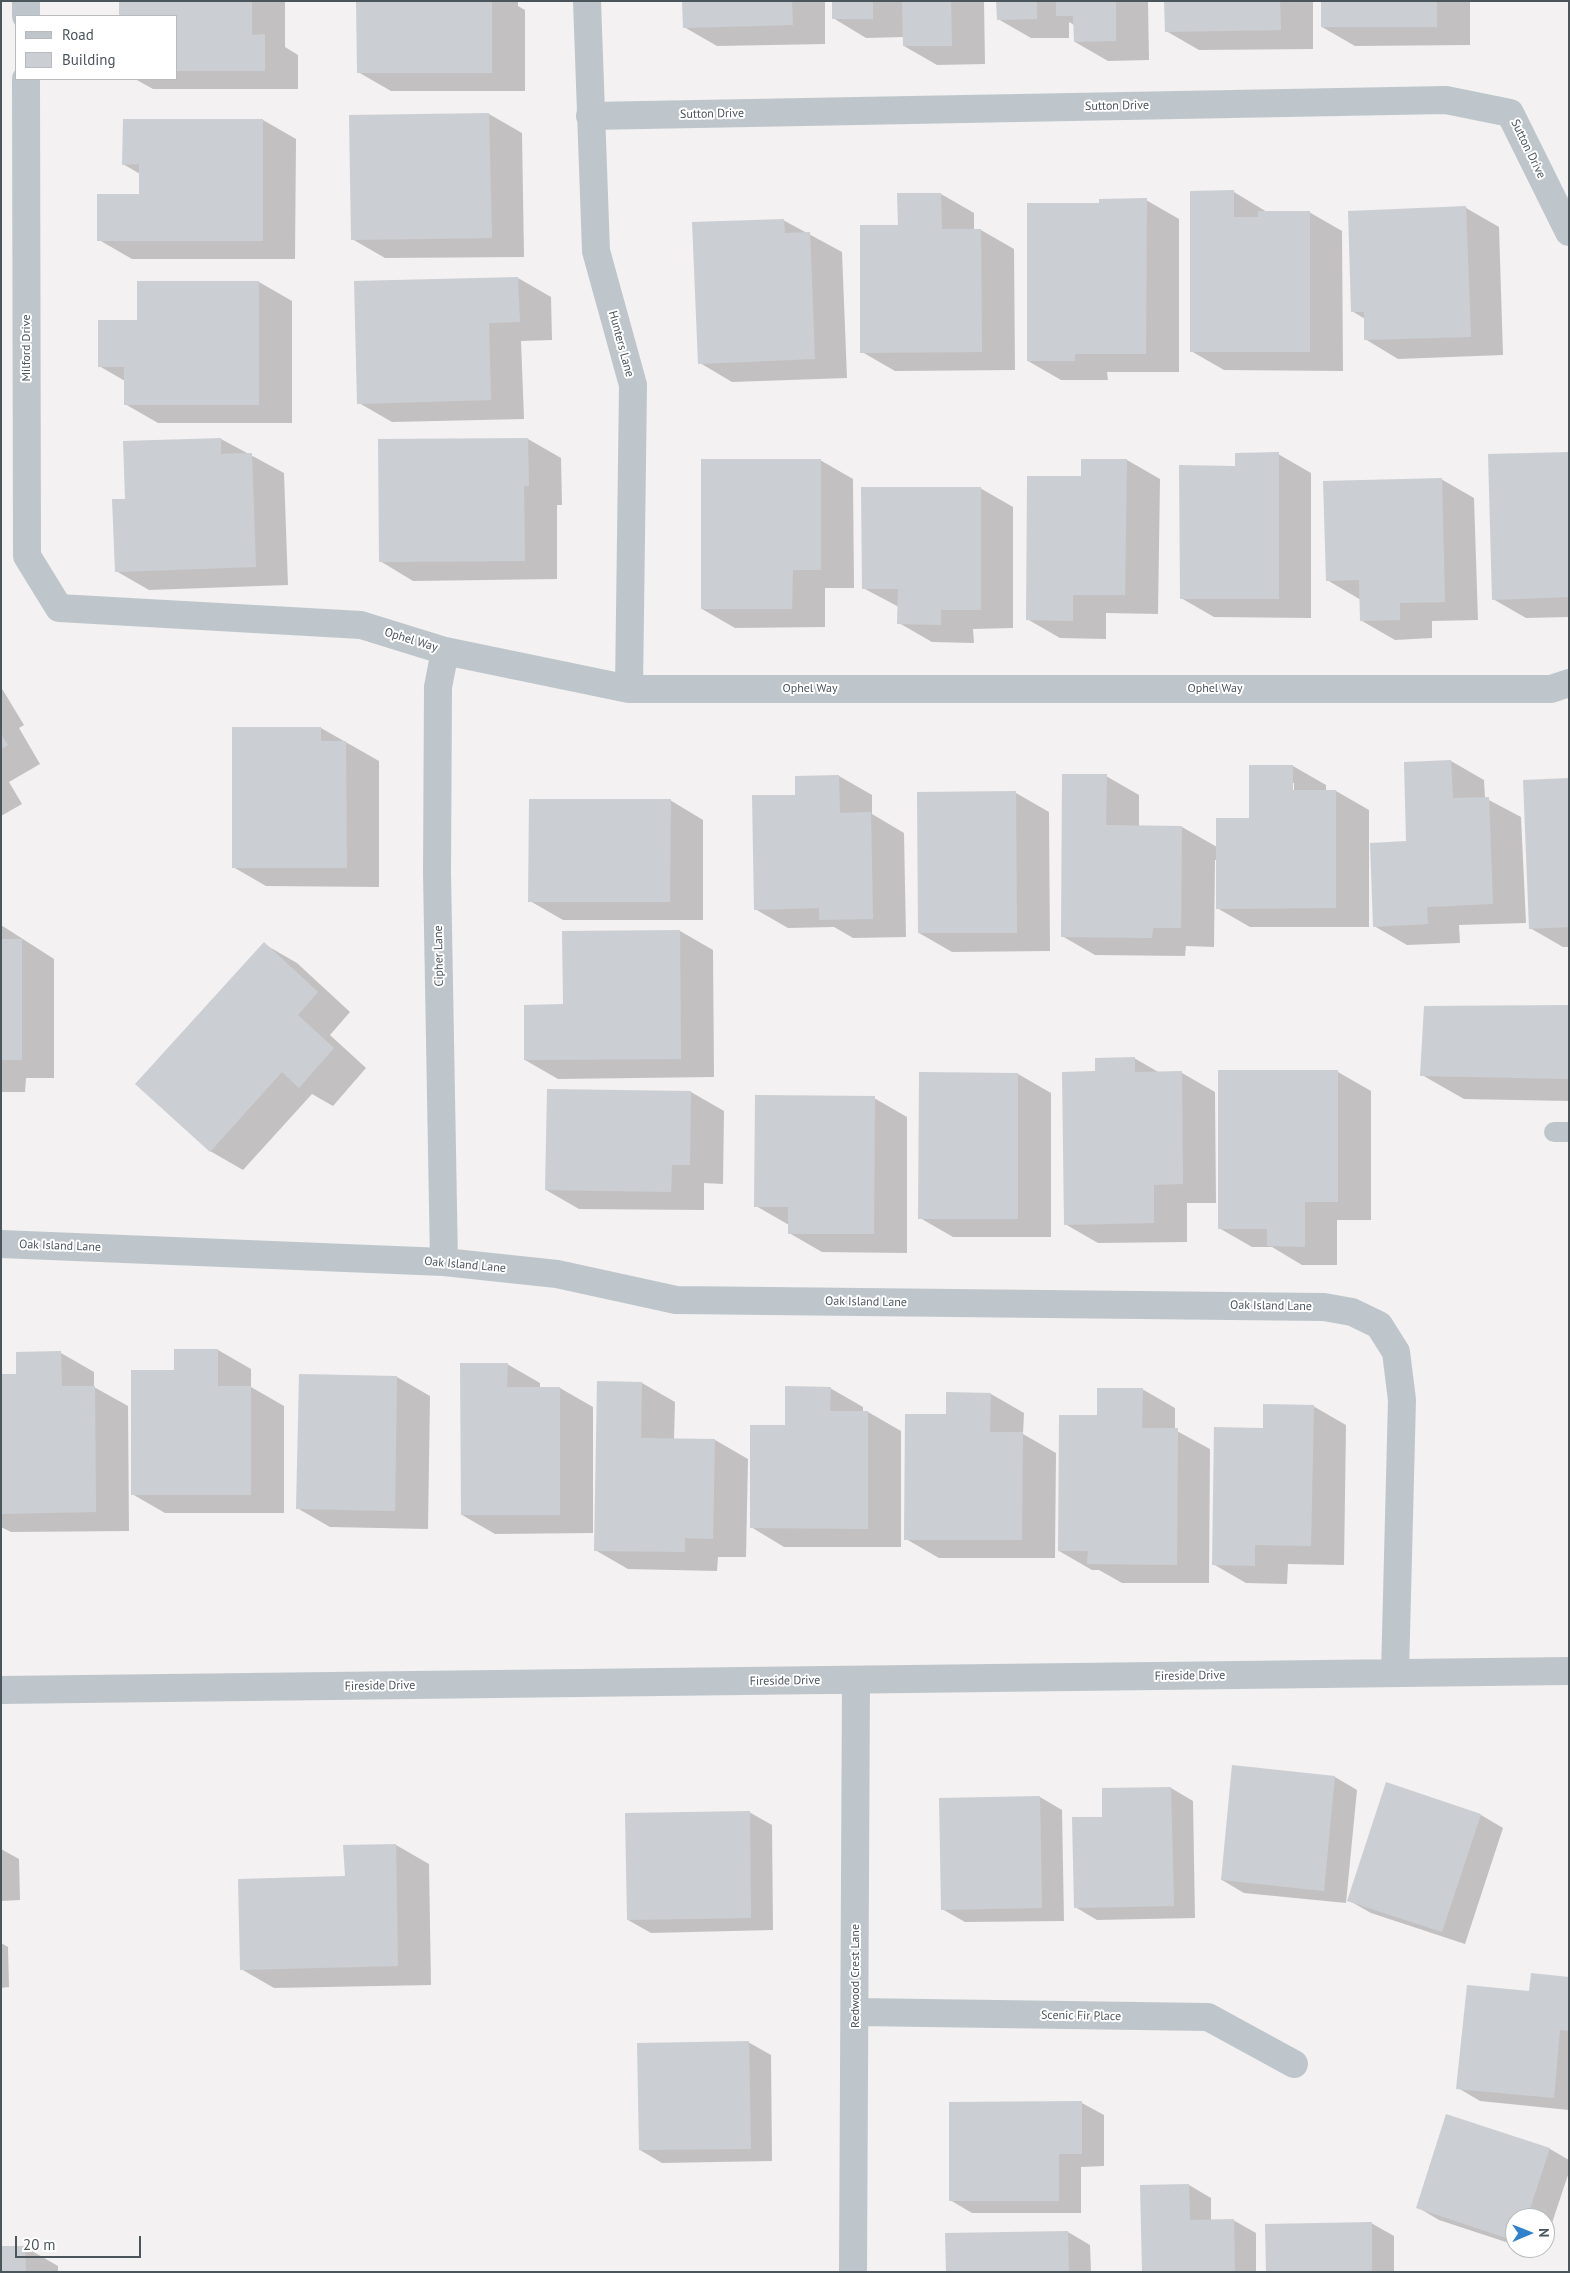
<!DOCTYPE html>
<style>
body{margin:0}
#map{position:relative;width:1570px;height:2273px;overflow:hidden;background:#f3f1f1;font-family:"PT Sans",sans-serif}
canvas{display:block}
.frame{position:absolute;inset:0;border:2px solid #4b555c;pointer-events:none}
.legend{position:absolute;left:15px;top:15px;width:162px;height:65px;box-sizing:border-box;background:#fff;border:1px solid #b7bbbe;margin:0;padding:6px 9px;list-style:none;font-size:15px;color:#4b555c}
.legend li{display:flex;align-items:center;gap:10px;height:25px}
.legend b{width:25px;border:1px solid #b7bbbe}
.north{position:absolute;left:1505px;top:2208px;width:50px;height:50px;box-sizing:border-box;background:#fff;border:1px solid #b7bbbe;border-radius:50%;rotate:89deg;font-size:14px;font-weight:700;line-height:20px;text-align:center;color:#4b555c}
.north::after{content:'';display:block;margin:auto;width:18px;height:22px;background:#3082ce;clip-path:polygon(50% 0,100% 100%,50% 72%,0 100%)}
.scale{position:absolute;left:15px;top:2236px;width:126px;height:22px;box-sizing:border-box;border:2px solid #4b555c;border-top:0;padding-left:6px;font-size:15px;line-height:18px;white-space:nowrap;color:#4b555c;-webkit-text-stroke:4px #fff;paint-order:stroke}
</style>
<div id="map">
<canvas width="1570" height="2273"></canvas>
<div class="frame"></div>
<ul class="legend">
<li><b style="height:6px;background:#bec6cb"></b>Road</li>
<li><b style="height:14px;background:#cbced2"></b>Building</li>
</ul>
<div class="north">N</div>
<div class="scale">20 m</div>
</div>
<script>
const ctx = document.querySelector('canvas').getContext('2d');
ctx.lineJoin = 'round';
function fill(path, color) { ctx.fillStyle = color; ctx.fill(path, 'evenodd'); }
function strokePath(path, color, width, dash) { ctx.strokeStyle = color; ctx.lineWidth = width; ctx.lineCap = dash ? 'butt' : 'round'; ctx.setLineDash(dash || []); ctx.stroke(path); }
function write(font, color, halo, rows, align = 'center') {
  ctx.font = font + ' "PT Sans",sans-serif'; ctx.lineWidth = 4; ctx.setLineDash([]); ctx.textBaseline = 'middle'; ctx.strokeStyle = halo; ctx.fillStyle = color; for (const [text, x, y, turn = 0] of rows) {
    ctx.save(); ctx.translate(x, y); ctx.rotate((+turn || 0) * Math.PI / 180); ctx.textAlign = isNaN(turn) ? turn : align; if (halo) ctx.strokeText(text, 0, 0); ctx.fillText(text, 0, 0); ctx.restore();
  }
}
fill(new Path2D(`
 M120 1H285V47L298 55V89H153L135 79H176V16H120Z
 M358 1H518V6L525 10V91H391L358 72Z
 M683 1H825V44L717 46 684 27Z
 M833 1H984L985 64 937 65 904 46V37L866 38 833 18Z
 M998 1H1148L1149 60 1108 61 1075 42 1074 25 1069 22V38H1031L998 19Z
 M1165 1H1313V49L1199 50 1166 31Z
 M1322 1H1470V45L1355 46 1322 27Z
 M489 114 522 133 524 257 385 258 352 239 350 116Z
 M263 120 296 139 295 259H132L99 240 140 195V174L123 164Z
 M1234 192 1267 212H1309L1342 231 1343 371 1224 370 1191 351Z
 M941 194 974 213V230H981L1014 249 1015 370 895 371 862 352 899 226Z
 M1146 200 1179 219V372H1107L1108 380H1061L1028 361 1100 205Z
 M1466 208 1499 227 1503 355 1398 359 1365 339V319L1352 311Z
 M783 220 842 252 847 378 732 382 700 363Z
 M518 278 551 297 552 340 521 341 524 419 392 422 359 403Z
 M259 282 292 301V423H158L125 404V381L99 366 139 321Z
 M221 439 284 473 288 585 149 590 116 571 126 500Z
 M528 439 561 458 562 505H557V579L413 581 380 561Z
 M1569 453V617L1526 618 1493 599Z
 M1278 454 1311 473V618L1214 617 1181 598 1236 467Z
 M820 460 853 479 854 588H825V627L735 628 702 609Z
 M1127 460 1160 479 1158 614 1106 613V639L1060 638 1027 619 1082 477Z
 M1441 479 1474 498 1478 620 1432 621V638L1395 640 1362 621 1361 600 1327 580Z
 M980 488 1013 507V628L973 629 974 643 932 642 899 623V607L863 588Z
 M1 687 24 725 19 728 40 764 9 782 22 804 1 816Z
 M321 728 379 761V887L266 886 233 867Z
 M1451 761 1484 780 1485 798 1521 817 1526 923 1459 925 1460 943 1407 945 1374 926 1408 843 1405 763Z
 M1250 766H1293L1326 785V791H1336L1369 810V927H1250L1217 908V860H1215L1214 947 1186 946 1185 956 1095 955 1062 936 1106 776 1139 795V827H1182L1217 847 1250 819ZM1292 783H1294V796H1292Z
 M839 776 872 795V814L904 833 906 937 853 938 834 927 788 928 755 909 796 796Z
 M1569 779V947H1563L1530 928Z
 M1016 793 1049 812 1050 951 952 952 919 933Z
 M670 800 703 820V920H563L530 901Z
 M1 925 54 959V1078H26L25 1092H1Z
 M680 931 713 950 714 1077 558 1079 525 1060 564 1005Z
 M264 944 297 963 350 1012 330 1035 366 1068 333 1106 312 1094 243 1170 210 1151Z
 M1569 1006V1101L1464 1099 1422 1075Z
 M1134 1058 1160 1073H1182L1215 1092 1216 1203H1187V1242L1098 1243 1065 1224 1096 1072Z
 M1338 1072 1371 1091V1220H1337V1265H1302L1272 1247H1252L1219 1228Z
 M921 1074H1018L1051 1093V1237H953L920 1218Z
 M691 1092 724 1111 723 1184 704 1183V1210L579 1209 546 1190Z
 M874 1098 907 1117V1253L822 1252 789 1233V1225L756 1206Z
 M218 1350 251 1369V1387L284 1406V1513H165L132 1494 175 1371Z
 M61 1353 94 1372V1387L128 1406 129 1531 11 1532 1 1527V1375H17Z
 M507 1364 540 1383V1388H560L593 1407V1533L495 1534 462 1515Z
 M397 1377 430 1396 428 1529 330 1527 297 1508Z
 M642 1383 675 1402 674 1440H715L748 1459 746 1557H718L717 1571 628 1569 595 1550Z
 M830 1388 863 1407V1412H868L901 1431V1547H784L751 1527 786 1426Z
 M1142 1389 1175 1408V1430L1210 1449 1209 1583H1122L1099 1570H1092L1059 1551 1098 1416Z
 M991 1394 1024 1413 1023 1434 1056 1453 1055 1558H939L906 1539 947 1415Z
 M1313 1406 1346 1425 1344 1565 1288 1564 1287 1584 1246 1583 1213 1564 1264 1429Z
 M1335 1777 1357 1790 1346 1903 1244 1893 1222 1880Z
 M1171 1788 1193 1801 1195 1918 1097 1920 1075 1907 1104 1818 1103 1790Z
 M1040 1797 1062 1810 1064 1921 965 1922 942 1909Z
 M749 1812 772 1825 773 1930 651 1933 628 1920Z
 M1481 1815 1503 1828 1465 1944 1371 1913 1348 1900Z
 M396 1845 429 1864 431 1985 274 1988 241 1969 346 1877Z
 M1 1849 19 1859 20 1900 1 1901Z
 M1 1943 8 1947 9 1987 1 1988Z
 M1569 1978V2110L1480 2101 1458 2088 1530 1992Z
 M748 2042 771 2055 772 2161 662 2163 640 2150Z
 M1082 2103 1104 2115V2166L1081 2167V2213H972L950 2200Z
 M1447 2115 1550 2149 1569 2160V2172L1545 2244V2218H1515V2245L1439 2220 1417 2207Z
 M1189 2185 1211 2198V2220H1233L1256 2233V2272H1143Z
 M1371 2223 1394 2236V2272H1268Z
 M1068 2232 1090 2245 1091 2272H947Z
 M25 2247 58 2266V2272H1Z
 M1524 2248H1544L1542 2254Z`), '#0003');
fill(new Path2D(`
 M119 1H252V35L265 34V71H176V16H119Z
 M356 1H492V73H357Z
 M682 1H792L793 25 683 28Z
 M832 1H873V19H832Z
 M902 1H951L952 46H903Z
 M996 1H1037V19L997 20Z
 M1056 1H1116V41L1074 42 1073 16H1056Z
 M1164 1H1280L1281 30 1165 32Z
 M1321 1H1437V27H1321Z
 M489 113 492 238 351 240 349 115Z
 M123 119H263V241H97V194H139V164L122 165Z
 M1234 190V217H1258V211H1310V352H1190V191Z
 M897 193H941L942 229H981L982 352 860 353V225H898Z
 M1147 198 1146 354H1075V361H1027V203H1099V199Z
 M1466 206 1471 337 1364 340V312H1351L1348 211Z
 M784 219 785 233 810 232 815 359 698 364 692 222Z
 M518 277 520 322 489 323 491 400 357 404 354 281Z
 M137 281H259V405H124V367H98V320H137Z
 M221 438V454L252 453 256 567 115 572 112 499H125L123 441Z
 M528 438 529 486H524L525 561 379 562 378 439Z
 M1279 452V599H1180L1179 465 1235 466V453Z
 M1569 452V597L1492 600 1488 454Z
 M701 459H821V570H793L792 609H701Z
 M1081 459H1127L1125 595H1073V621L1026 620 1027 476H1081Z
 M1442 478 1445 602 1400 603V620L1360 621 1359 580 1326 581 1323 481Z
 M861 487H981V610H941V625L897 624 898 589H862Z
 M232 727H321V741H346L347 868H232Z
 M1 734 8 745 1 749Z
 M1451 760 1453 798 1489 797 1493 904 1427 907 1428 924 1373 927 1370 843 1406 841 1404 762Z
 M1249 765H1293V790H1336V908L1216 909V818H1249Z
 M1062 774H1107L1106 825 1182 826 1181 928H1153L1152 938 1061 937Z
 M839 775 840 813 871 812 873 919 819 920V908L754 910 752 795H795V776Z
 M1569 778V927L1529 929 1523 780Z
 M1016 791 1017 933H918L917 792Z
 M529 799H671L670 902H528Z
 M680 930 681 1059 524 1060V1005L563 1004 562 931Z
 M1 939H22V1060H1Z
 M264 942 318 992 298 1015 334 1048 299 1088 282 1072 210 1152 135 1084Z
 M1569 1005V1079L1420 1076 1424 1006Z
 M1135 1057V1072L1182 1071 1183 1184 1154 1185V1223L1064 1225 1062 1072 1095 1071V1058Z
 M1218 1070H1338V1202H1305V1247L1267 1246V1229H1218Z
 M919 1072 1018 1073V1219H918Z
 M547 1089 691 1091 690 1165H672L671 1192 545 1190Z
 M755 1095 875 1096 874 1234H788V1207H754Z
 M174 1349H218V1386H251V1495H131V1370H174Z
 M61 1351 62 1386H95L96 1512 1 1514V1374H16V1352Z
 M460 1363H508L507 1387H560V1515H461Z
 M299 1374 397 1376 395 1511 296 1509Z
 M597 1381 642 1382 641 1438 715 1439 713 1539 685 1538V1552L594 1551Z
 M785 1386 831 1387 830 1411H868V1529L750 1528V1425H785Z
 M1097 1388H1143L1142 1428H1178L1177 1565 1087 1564 1088 1551H1058L1059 1415H1097Z
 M946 1392 991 1393 990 1432H1023L1022 1540H904L905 1414H946Z
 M1263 1404 1314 1405 1311 1546 1255 1545V1566L1212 1565 1214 1427 1263 1428Z
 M1232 1765 1335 1776 1324 1891 1221 1880Z
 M1386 1782 1481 1814 1442 1932 1347 1901Z
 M1171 1787 1174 1906 1074 1908 1072 1817H1102V1788Z
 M1040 1796 1042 1908 941 1910 939 1798Z
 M750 1811 751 1918 627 1920 625 1813Z
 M396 1844 398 1966 240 1970 238 1879 345 1876 343 1845Z
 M1531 1973 1569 1977V2031L1560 2030 1554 2098 1456 2089 1467 1985 1529 1991Z
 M749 2041 751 2149 639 2150 637 2043Z
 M1082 2101V2154H1059V2201H949V2102Z
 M1446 2114 1550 2148 1527 2218H1515V2241L1416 2208Z
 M1189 2184 1190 2220 1234 2219 1235 2272H1142L1140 2185Z
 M1372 2222V2272H1266L1265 2224Z
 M1068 2231 1069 2272H946L945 2233Z
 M1 2246H25L26 2272H1Z`), '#cbced2');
strokePath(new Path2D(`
 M1554 1132H1569`), '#bec6cb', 20);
strokePath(new Path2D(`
 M26 1V16
 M587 1 596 251 633 385 629 689
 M26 79 27 556 59 608 361 625 445 651 629 689H1551L1569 683
 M590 116 1446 100 1510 113 1569 232
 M1 1244 444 1262 557 1274 676 1300 1324 1307 1352 1312 1379 1325 1396 1352 1402 1400 1395 1673
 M444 1262 437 873 438 687 445 651
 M1 1690 1569 1671
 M856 2012 1208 2017 1294 2064
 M853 2272 856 1680`), '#bec6cb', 28);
write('12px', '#4b555c', '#fff', [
 ["Sutton Drive",1117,106,-1],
 ["Sutton Drive",712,114,-1],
 ["Sutton Drive",1528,149,64],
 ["Hunters Lane",621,344,75],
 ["Milford Drive",27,348,-90],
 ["Ophel Way",411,640,17],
 ["Ophel Way",810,689],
 ["Ophel Way",1215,689],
 ["Cipher Lane",439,956,-91],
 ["Oak Island Lane",60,1246,2],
 ["Oak Island Lane",465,1265,5],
 ["Oak Island Lane",866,1302,1],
 ["Oak Island Lane",1271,1306,1],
 ["Fireside Drive",1190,1676,-1],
 ["Fireside Drive",785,1681,-1],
 ["Fireside Drive",380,1686,-1],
 ["Redwood Crest Lane",856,1976,-90],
 ["Scenic Fir Place",1081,2016,1]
]);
</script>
